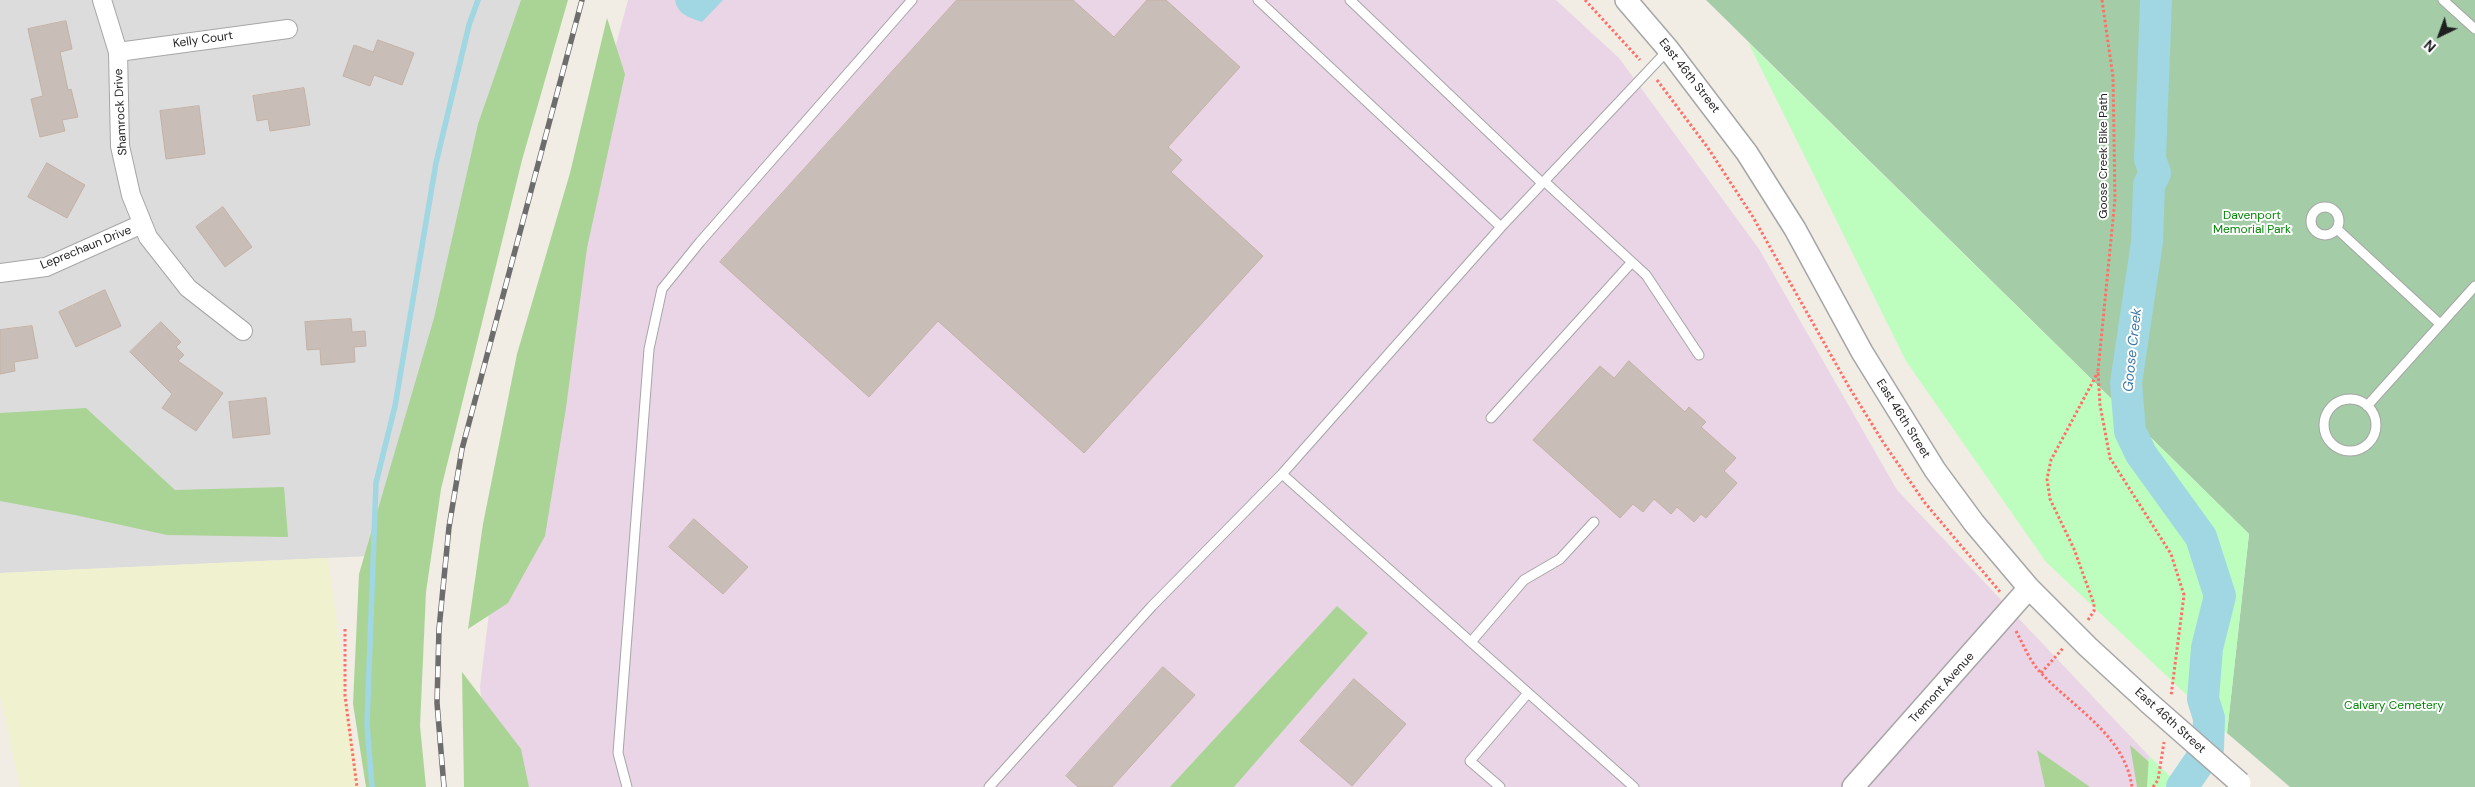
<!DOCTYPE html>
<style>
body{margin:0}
#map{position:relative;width:2475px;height:787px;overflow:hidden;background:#f1ece4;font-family:"DM Sans",sans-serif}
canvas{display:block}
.north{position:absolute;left:2415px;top:10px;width:50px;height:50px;-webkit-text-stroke:4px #fff;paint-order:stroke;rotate:222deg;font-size:14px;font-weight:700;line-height:20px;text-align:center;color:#1f1f1f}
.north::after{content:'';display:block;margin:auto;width:18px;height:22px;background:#1f1f1f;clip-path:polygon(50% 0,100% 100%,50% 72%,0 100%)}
</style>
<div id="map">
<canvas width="2475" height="787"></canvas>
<div class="north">N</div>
</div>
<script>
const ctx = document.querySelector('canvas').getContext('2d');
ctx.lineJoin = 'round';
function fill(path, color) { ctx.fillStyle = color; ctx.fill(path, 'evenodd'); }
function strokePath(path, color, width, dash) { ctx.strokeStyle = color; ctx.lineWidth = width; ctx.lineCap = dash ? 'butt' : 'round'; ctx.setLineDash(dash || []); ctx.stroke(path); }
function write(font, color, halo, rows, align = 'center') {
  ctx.font = font + ' "DM Sans",sans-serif'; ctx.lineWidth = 4; ctx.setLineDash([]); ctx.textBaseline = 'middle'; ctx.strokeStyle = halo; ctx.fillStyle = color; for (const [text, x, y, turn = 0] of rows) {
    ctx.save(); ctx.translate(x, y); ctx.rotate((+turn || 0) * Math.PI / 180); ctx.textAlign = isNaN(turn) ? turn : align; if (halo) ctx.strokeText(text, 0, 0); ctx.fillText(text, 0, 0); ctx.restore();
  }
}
fill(new Path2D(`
 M0 0H549L391 555 0 573Z`), '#dddcdc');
fill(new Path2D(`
 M628 0H1556L1619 58 1759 249 1897 490 2149 756 2147 787H491L480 687 510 440Z`), '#ead5e7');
fill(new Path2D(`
 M328 558 359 787H20L0 695V573Z`), '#f0f1ce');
fill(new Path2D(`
 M521 0H568L522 160 441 489 426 592 420 726 426 787H366L353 704 359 574 434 318 478 124Z
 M607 18 625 74 587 248 566 408 545 536 508 603 468 629 483 524 517 354 570 173Z
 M86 408 175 490 284 487 288 537 167 535 75 515 0 501V413Z
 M1337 606 1368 633 1234 787H1170Z
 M462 672 521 749 529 787H464Z
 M2130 745 2177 787H2137Z
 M2037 750 2090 787H2045Z`), '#aad495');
fill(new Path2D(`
 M1706 0H2475V787H2290L2227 733 2249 534Z`), '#a3cca7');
fill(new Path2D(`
 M1748 42 2249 534 2227 733 2046 562 1906 361Z
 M2149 756 2181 787H2147Z`), '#bdfebf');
fill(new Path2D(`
 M675 0H723L702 22C690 18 677 14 675 0Z`), '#a0d7e2');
strokePath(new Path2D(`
 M372 787 367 724 376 483 395 406 436 163 469 25 478 0`), '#a0d7e2', 5.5);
strokePath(new Path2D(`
 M2156 0 2150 159 2155 173 2149 185 2147 242 2126 383 2130 431 2141 454 2201 537 2220 596 2207 648 2203 699 2209 718 2208 749 2182 787`), '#a0d7e2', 32);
const building = new Path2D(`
 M957 0H1073L1114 37 1147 0H1166L1240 67 1168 147 1182 160 1171 172 1263 256 1084 453 938 321 869 397 720 262Z
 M66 21 72 49 60 52 68 90 71 89 78 117 62 120 65 131 40 137 31 99 43 96 28 29Z
 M378 40 414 53 402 85 374 75 370 86 343 76 354 45 373 52Z
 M304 88 310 125 270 131 268 119 257 121 253 96Z
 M199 106 205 154 166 159 160 111Z
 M47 163 85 185 67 218 28 197Z
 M223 207 252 247 225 267 196 227Z
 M105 290 121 326 76 347 59 312Z
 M351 319 352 332 365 331 366 346 354 347 355 362 321 365 320 349 307 350 305 322Z
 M161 322 181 342 176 347 184 355 178 361 223 393 196 431 162 408 172 394 130 352Z
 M32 326 38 358 14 362 15 371 0 374V330Z
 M1629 361 1685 412 1689 407 1706 422 1701 427 1736 458 1724 471 1737 483 1706 518 1701 514 1694 522 1677 507 1671 514 1654 499 1643 512 1633 504 1620 518 1533 440 1600 366 1614 378Z
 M266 398 270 434 233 438 229 402Z
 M694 519 748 567 723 594 669 547Z
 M1163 667 1195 695 1112 787H1078L1066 776Z
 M1354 679 1406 724 1352 786 1300 741Z`);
fill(building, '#c9beb7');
strokePath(building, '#c4b1a5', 1);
const service = new Path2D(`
 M1258 0 1501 227
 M1350 0 1542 183
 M2443 0 2475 29
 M1544 181 1646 275 1699 355
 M2311 221a14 14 0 1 1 28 0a14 14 0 1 1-28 0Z
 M2337 229 2440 324
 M2324 425a26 26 0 1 1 52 0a26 26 0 1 1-52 0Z
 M2367 406 2475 286
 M1491 418 1632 262
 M1282 474 1634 787
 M1471 642 1524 580 1560 559 1594 522
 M627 787 618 753 649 349 662 289 700 242 912 0
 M989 787 1152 606 1282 474 1501 227 1668 50
 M1500 787 1470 761 1528 693`);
const minor = new Path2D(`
 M102 0 118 52 120 146 131 195 148 237 188 288 243 331
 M118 52 288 29
 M0 273 46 267 142 224`);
const tertiary = new Path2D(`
 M1626 0 1668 49 1747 153 1795 229 1862 352 1935 470 1974 523 2029 588 2088 647 2149 703
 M1853 787 2029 588`);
strokePath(service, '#a6a6a6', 11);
strokePath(minor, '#a6a6a6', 20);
strokePath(tertiary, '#a6a6a6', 24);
strokePath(new Path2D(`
 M1585 0 1640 60
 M2102 0 2113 77 2115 199 2098 371 2100 405 2110 458 2171 554 2184 595 2171 696
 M1657 80 1708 148 1753 217 1849 387 1883 442 1925 503 2001 593
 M2088 620 2094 611V604L2074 549 2050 499 2047 479 2051 460 2098 372
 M345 629V696L357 787
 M2016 631C2024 646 2030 662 2042 674 2075 709 2125 736 2132 787
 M2041 673 2064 647
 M2153 787 2158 780 2164 742`), '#ff6f67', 3, [2.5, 2.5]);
strokePath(service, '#fff', 9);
strokePath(minor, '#fff', 18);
strokePath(tertiary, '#fff', 21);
const rail = new Path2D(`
 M444 787 437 703 439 629 449 527 462 449 582 0`);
strokePath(rail, '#6d6d6d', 5.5);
strokePath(rail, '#fff', 4, [11]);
const tertiaryBridge = new Path2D(`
 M2149 703 2240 783`);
strokePath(tertiaryBridge, '#a6a6a6', 24, []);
strokePath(tertiaryBridge, '#fff', 21);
write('12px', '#1f1f1f', '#fff', [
 ["Kelly Court",203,40,-8],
 ["East 46th Street",1689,76,52],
 ["Shamrock Drive",121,112,-93],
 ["Goose Creek Bike Path",2104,156,-90],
 ["Leprechaun Drive",86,248,-22],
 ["East 46th Street",1903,419,58],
 ["Tremont Avenue",1942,688,-48],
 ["East 46th Street",2170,721,42]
]);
write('12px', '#018806', '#fff', [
 ["Davenport",2252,216],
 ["Memorial Park",2252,230],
 ["Calvary Cemetery",2394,706]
]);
write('italic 14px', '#3d78a7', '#fff', [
 ["Goose Creek",2133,350,-84]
]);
</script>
